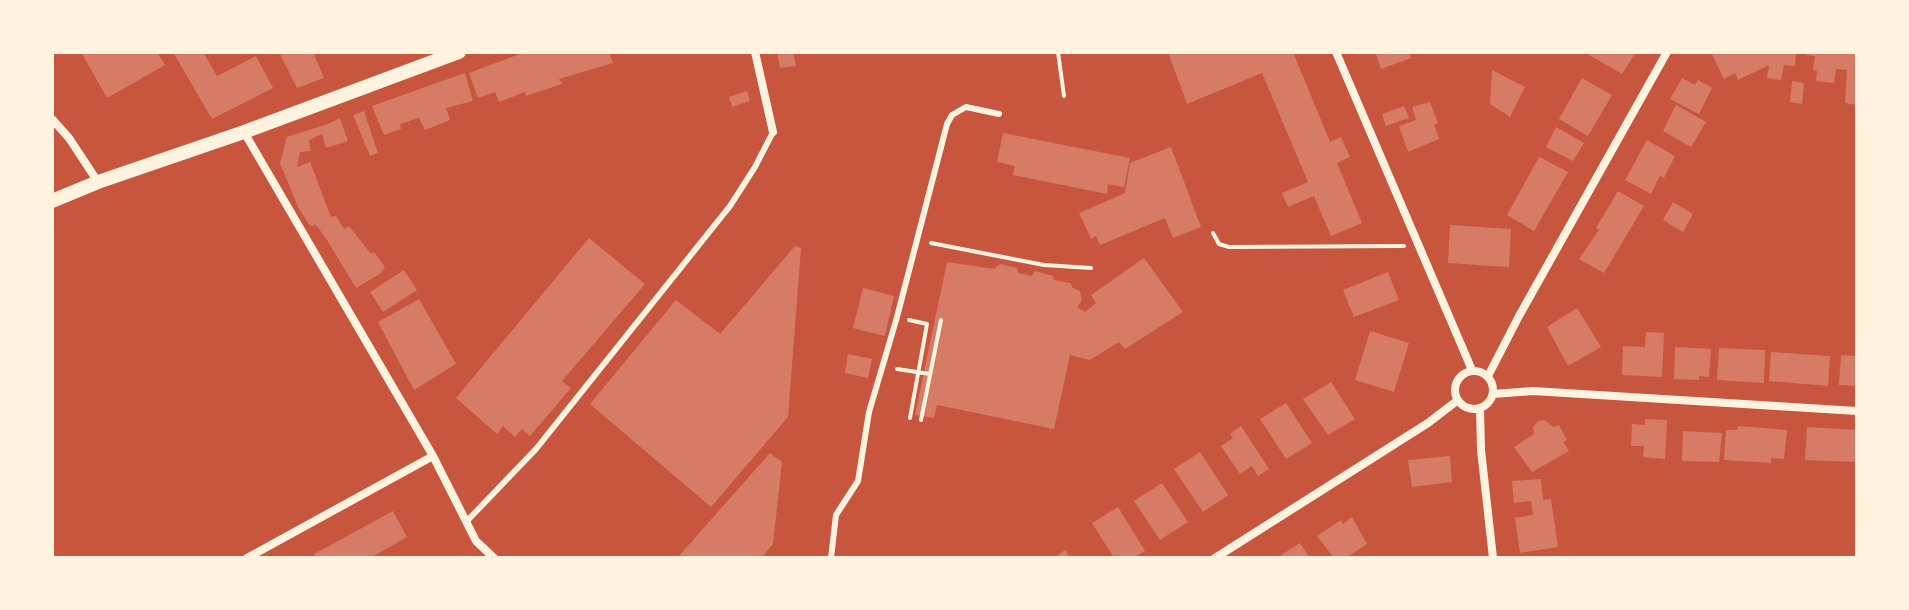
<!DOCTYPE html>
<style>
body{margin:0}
#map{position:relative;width:1909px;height:610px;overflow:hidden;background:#c8553d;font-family:"Source Serif 4",serif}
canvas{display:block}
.frame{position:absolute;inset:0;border:54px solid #fff3e0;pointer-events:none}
</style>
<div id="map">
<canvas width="1909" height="610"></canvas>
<div class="frame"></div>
</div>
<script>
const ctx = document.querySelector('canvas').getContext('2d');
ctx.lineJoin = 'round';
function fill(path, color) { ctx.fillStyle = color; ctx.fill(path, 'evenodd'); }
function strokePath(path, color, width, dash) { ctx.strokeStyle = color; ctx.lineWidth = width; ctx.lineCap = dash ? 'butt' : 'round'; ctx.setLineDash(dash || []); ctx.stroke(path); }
fill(new Path2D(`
 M81 52H157L165 65 107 98Z
 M173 52H203L217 76 256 56 273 88 212 119Z
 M279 52H313L324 78 297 88Z
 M525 52H609L613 63 559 79 562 84 526 96 525 92 499 102 495 92 478 98 469 73Z
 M793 52 796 66 780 68 777 53Z
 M1168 52H1293L1330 142 1341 137 1350 157 1337 163 1362 223 1331 236 1314 196 1288 207 1282 193 1308 182 1262 73 1187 104Z
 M1375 52H1409L1411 58 1381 69Z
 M1584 52H1636L1622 74Z
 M1711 52H1796L1795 66 1784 65 1781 80 1767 78 1769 65 1738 80 1735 73 1724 79Z
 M1807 52H1857V105L1845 103 1847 70 1836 69 1834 83 1816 81 1817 71 1813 70 1815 56 1806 55Z
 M1492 70 1525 87 1510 117 1490 104Z
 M465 73 473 101 446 108 450 120 425 130 419 118 400 124 401 129 384 135 372 106Z
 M1582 78 1612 95 1588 136 1559 119Z
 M1682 78 1695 85 1698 80 1712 88 1699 114 1670 99Z
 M1792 81 1804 83 1802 104 1790 102Z
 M747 91 750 101 732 107 729 97Z
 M1430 102 1438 123 1434 125 1439 139 1408 152 1399 126 1416 120 1412 107Z
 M1676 105 1706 122 1691 147 1663 131Z
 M1404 106 1409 118 1386 126 1382 114Z
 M364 111 378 153 370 156 353 115Z
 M340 118 348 141 326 148 322 134 309 140 311 151 300 152 297 167 310 162 331 217 336 216 344 229 349 226 371 254 374 252 385 267 381 273 356 288 327 240 316 225 310 226 298 207 280 163 287 137 328 124Z
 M1556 127 1584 143 1573 161 1546 147Z
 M1003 133 1130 158 1124 187 1108 184 1107 194 1013 175 1015 166 997 162Z
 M1647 140 1675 156 1664 178 1660 176 1651 194 1625 180Z
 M1171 147 1201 227 1173 238 1165 218 1100 245 1096 236 1091 239 1079 213 1125 193 1130 163Z
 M1539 157 1568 172 1534 231 1507 215Z
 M1618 191 1644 206 1604 273 1579 259 1599 230 1596 228Z
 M1673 202 1693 214 1683 232 1663 220Z
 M1450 225 1511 229 1509 267 1448 263Z
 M589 238 645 284 562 381 571 388 530 436 522 429 515 437 503 426 497 434 456 398Z
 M795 246 801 248 788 417 711 507 590 404 676 300 720 334Z
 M1144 258 1183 312 1125 349 1119 342 1090 360 1070 355 1054 429 937 405 934 418 915 415 947 262 994 269 1000 264 1017 268 1018 273 1032 276 1035 271 1053 276 1054 280 1070 283 1073 288 1080 291 1082 301 1077 307 1085 312 1096 303 1091 295Z
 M404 270 417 290 383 312 370 292Z
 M1388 272 1399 300 1354 317 1343 290Z
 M863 288 894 296 885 336 853 328Z
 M419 299 456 364 414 390 378 322Z
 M1577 308 1601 347 1568 366 1547 327Z
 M1370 331 1409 343 1394 392 1355 380Z
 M1646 332 1664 333 1662 377 1622 375 1623 346 1645 347Z
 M1675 347 1711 349 1709 377 1699 376V380L1674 379Z
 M1719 348 1765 350 1764 383 1717 380Z
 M1771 352 1830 356 1828 386 1769 381Z
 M848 354 872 359 868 378 845 373Z
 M1841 355 1857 356V386L1839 385Z
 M1331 382 1355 419 1328 435 1303 399Z
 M1286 403 1312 443 1286 459 1260 419Z
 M1645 419 1667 420 1665 459 1643 457 1644 446H1631L1632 424 1645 425Z
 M1544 420 1554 427 1559 425 1567 440 1563 442 1569 451 1532 472 1514 447 1534 434 1533 427 1538 421Z
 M1241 426 1269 469 1258 476 1252 466 1240 474 1221 446 1233 438 1230 434Z
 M1738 426 1787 430 1784 459 1771 458V463L1724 460 1726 430H1737Z
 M1807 427 1857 430V462L1805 460Z
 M1683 431 1722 433 1719 462 1682 461Z
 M1200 452 1228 495 1203 512 1174 469Z
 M770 453 782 462 773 544 761 558H677Z
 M1450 456 1452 482 1412 487 1408 460Z
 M1541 479 1543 500 1551 499 1558 547 1520 553 1515 518 1533 515 1531 501 1514 503 1512 481Z
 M1162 483 1188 522 1160 540 1134 501Z
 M1118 507 1145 551 1133 558H1114L1092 523Z
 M393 511 407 537 370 558H317L314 554Z
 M1352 517 1367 544 1346 558H1334L1317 536 1341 520 1343 524Z
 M1300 543 1310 558H1277Z
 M1065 550 1070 558H1054Z`), '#d67c66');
strokePath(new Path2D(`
 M1058 52 1064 96
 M1213 233 1219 244 1229 247 1404 246
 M931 243 1044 265 1091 268
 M909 320 927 324 910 418
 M897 369 930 374
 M921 420 941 320`), '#fff3e0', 4);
strokePath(new Path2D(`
 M466 522 536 449 730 206 755 167 773 132
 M831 558 836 515 858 481 869 412 897 317 947 124 952 115 966 107 999 114`), '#fff3e0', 6);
strokePath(new Path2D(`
 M755 52 773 132
 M1336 52 1472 370
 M52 119 69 138 98 182
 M244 132 433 456 476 541 494 558
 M1455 390a19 19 0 1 1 38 0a19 19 0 1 1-38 0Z
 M1488 376 1519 316 1667 52
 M1493 394 1533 391 1857 411
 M1480 408 1481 450 1493 558
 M247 558 433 456
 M1215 558 1428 423 1458 400`), '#fff3e0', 8);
strokePath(new Path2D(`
 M52 201 98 182 244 132 459 52`), '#fff3e0', 14);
</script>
